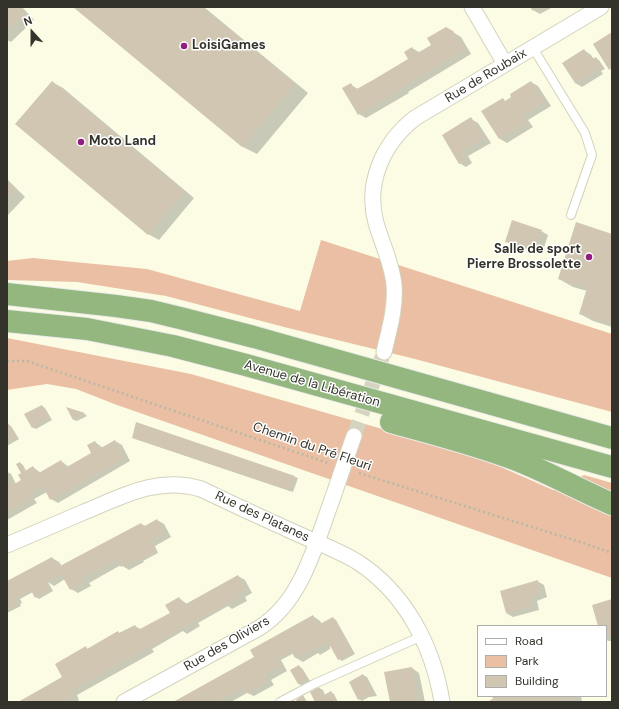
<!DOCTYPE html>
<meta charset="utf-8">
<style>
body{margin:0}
#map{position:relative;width:619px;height:709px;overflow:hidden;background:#fcfce5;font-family:"DM Sans",sans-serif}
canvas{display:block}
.frame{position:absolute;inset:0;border:8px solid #33332b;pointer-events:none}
.legend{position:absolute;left:477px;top:625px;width:130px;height:72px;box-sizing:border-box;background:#fff;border:1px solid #adadaa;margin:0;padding:5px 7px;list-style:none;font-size:12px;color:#33332b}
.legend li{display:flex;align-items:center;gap:8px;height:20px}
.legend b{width:20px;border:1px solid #adadaa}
.north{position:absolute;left:12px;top:12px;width:40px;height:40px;-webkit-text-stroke:3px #fff;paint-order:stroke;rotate:339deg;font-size:11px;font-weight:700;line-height:16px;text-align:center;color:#33332b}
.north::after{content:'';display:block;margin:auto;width:14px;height:18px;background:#33332b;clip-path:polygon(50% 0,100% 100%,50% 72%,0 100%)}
</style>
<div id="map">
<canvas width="619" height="709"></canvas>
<div class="frame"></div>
<ul class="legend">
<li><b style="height:5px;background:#fff"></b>Road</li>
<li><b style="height:11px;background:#eabfa3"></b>Park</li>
<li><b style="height:11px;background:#d1c6b2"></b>Building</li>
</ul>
<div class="north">N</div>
</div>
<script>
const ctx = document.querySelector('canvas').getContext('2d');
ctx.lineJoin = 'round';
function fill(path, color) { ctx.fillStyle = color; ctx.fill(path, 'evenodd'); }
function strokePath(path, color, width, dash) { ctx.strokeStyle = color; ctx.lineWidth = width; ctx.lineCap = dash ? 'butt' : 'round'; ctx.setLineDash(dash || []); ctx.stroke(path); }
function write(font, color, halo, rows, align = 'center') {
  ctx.font = font + ' "DM Sans",sans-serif'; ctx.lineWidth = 3; ctx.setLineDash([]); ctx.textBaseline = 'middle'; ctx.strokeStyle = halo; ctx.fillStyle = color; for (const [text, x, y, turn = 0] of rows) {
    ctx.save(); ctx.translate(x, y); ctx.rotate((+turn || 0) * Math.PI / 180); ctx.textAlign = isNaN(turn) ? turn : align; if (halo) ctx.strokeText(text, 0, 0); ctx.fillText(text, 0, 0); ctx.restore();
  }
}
fill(new Path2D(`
 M321 240 612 334V412L415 359 288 328 166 296 77 282 7 280V261L33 258 147 269 300 311Z
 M7 338 191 374 476 456 553 490 584 475 612 483V578L117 405 76 389 47 384 7 390Z`), '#eabfa3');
fill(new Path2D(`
 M7 7H22L34 20 11 42 7 40Z
 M74 7H204L308 93 257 154 243 147Z
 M531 7H550L551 8 540 14 533 10Z
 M446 28 461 37 471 54 408 92 409 93 366 118 359 114 351 85 358 89 409 60 412 48 419 52 433 46Z
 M584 50 591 55 593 58 599 60 605 69 601 71 603 74 582 87 575 83Z
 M52 82 63 88 194 198 159 240 148 234Z
 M531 82 538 86 551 106 528 120 533 127 507 143 500 139 503 100 506 102Z
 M471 119 478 123 491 143 468 156 472 163 466 167 459 163 443 136Z
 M7 179 25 197 7 216Z
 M541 231 548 235 542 254 514 245 507 241Z
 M612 235V327L593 321 580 314 587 291 573 287 559 279Z
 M42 406 45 408 52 420 36 429 32 427Z
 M68 409 85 414 87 416 77 421 74 420Z
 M7 424 11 426 19 439 7 446Z
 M133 438 295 477 298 478 293 492Z
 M115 441 122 445 130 461 58 503 51 499 47 492 34 499 37 503 7 520V472L11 474 16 484 22 481V473L20 463 23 465 26 471 33 467 41 473 61 461 69 467 93 453 95 442 103 448Z
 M157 520 164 524 171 537 155 546 158 553 143 561 144 562 129 570 121 565 89 583 91 586 78 593 71 589 65 579 54 586 48 582 53 591 39 599 36 597 33 592 20 599 22 603 20 604 21 606 7 613V583L52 558 59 562 62 566 141 524 146 526Z
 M238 576 245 580 252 593 245 597 247 601 232 609 228 606 198 623 200 626 187 634 183 631 152 649 154 652 77 695 79 700 76 702H20L64 677 86 648 88 649 118 632 120 634 135 626 142 630 170 614 179 598 187 604Z
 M537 581 544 585 547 597 537 601 539 610 513 617 506 613Z
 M612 600V641H609L606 640V626H599Z
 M313 616 320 621 322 624 333 618 336 620 355 654 342 661 339 659 330 643V649L320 655 318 653 303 662 296 658 294 653 281 660 287 671 271 680 274 685 254 696 247 693 231 702H175L255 657Z
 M299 667 302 668 310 681 302 686 299 684 292 670Z
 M412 668 419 673 425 702H391Z
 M363 675 367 677 377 696 369 697 362 701 359 699Z
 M319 688 323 690 325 695 331 692 334 694 338 702H316Z
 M493 696H581L582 702H497L494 700Z`), '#0003');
fill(new Path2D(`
 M7 7H18L25 14 7 30Z
 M73 7H201L295 84 242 147Z
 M530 7H539L533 11Z
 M446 27 453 31 465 49 411 82 402 88V89L358 115 342 88 351 83 355 90 373 80 408 59 404 52 412 47 416 54 431 45 427 38Z
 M612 32V68L609 70 593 44Z
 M584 49 589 58 591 56 593 59 596 57 602 67 575 83 562 63Z
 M52 81 184 192 148 235 15 124Z
 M531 81 544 102 522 116 526 123 499 139 481 111 503 98 505 101 511 97 510 94Z
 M471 117 484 138 461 152 466 159 459 164 442 135Z
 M7 182 15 190 7 199Z
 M512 220 542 230 535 251 505 242Z
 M576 222 612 234V324L579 314 587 288 558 279Z
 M42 405 49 418 32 428 24 414Z
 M66 407 85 413 73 420Z
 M136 422 295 476 290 491 132 438Z
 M7 423H8L16 437 7 442Z
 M115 440 124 457 118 462 50 500 43 486 28 495 30 499 7 512V474L13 485 21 480 18 475 21 473 16 464 20 462 25 471 33 466 37 474 61 460 65 468 91 453 87 445 95 441 99 449Z
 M157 519 164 533 150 541 156 551 139 561 137 558 121 567 117 560 82 578 85 582 70 590 61 574 46 582 50 589 35 598 31 590 15 599 18 604 7 610V581L52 557 58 567 141 523 143 527Z
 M238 575 246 589 238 593 240 596 70 691 73 696 62 702H18L62 677 55 664 86 646 87 649 118 631 119 633 135 625 138 630 170 613 165 605 179 597 184 605Z
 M538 580 540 593 530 597 532 606 506 613 500 591Z
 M612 599V635L606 637V626H598L592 605Z
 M313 615 318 625 333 617 352 652 338 660 328 642 312 651 311 650 295 658 291 651 276 660 280 667 264 675 267 681 247 693 243 692 241 689 217 702H173L254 657 250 650Z
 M299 665 307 679 298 684 290 670Z
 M412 667 419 702H390L384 672Z
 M363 674 375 694 366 696 358 700 349 682Z
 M319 687 324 695 331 691 337 702H315L310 692Z
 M303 695 307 702H297L296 700Z
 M492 696H574L575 699 566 701 565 698 550 702H496V700L491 702 490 700 493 699Z`), '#d1c6b2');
strokePath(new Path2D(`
 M354 436 384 352`), '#d4d4c0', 15, [15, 8]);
const service = new Path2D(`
 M533 48 585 133 592 155 571 215
 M280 702 314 684 422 636`);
const minor = new Path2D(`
 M472 7 505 64
 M384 352C389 330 396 308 394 285 392 263 382 244 376 223 365 183 383 143 415 118L601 7
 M7 545C33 534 58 523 84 512 123 496 158 476 201 489 230 503 258 516 287 529 310 540 334 548 356 561 405 592 433 646 442 702
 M124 702 259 628C299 603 313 553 328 511 337 486 345 461 354 436`);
const trunk = new Path2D(`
 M7 294 116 306 151 311 184 319 254 337 612 438
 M7 321 87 329 173 346 246 365 612 467
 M391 422C432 433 474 444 514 459 548 472 579 490 612 504`);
strokePath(service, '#d3d3bd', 10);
strokePath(minor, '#d3d3bd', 17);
strokePath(trunk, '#ebebea', 24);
strokePath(new Path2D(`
 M7 361H27L328 463
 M359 473 580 542 612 553`), '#b8b8a6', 2.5, [2, 3]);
strokePath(service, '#fff', 8);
strokePath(minor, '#fff', 15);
strokePath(trunk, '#94b780', 22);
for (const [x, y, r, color] of [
 [184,46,4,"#901e7f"],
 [81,142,4,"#901e7f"],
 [589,257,4,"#901e7f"]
]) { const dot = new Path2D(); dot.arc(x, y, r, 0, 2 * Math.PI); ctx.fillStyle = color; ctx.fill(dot); strokePath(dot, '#fff', 1.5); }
write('bold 13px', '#33332b', '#fff', [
 ["LoisiGames",192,46],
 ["Moto Land",89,142],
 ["Salle de sport",581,250,"right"],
 ["Pierre Brossolette",581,265,"right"]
], 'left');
write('13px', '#33332b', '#fff', [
 ["Rue de Roubaix",486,76,-31],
 ["Avenue de la Libération",312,384,16],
 ["Chemin du Pré Fleuri",312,447,19],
 ["Rue des Platanes",262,517,25],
 ["Rue des Oliviers",227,644,-30]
]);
</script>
